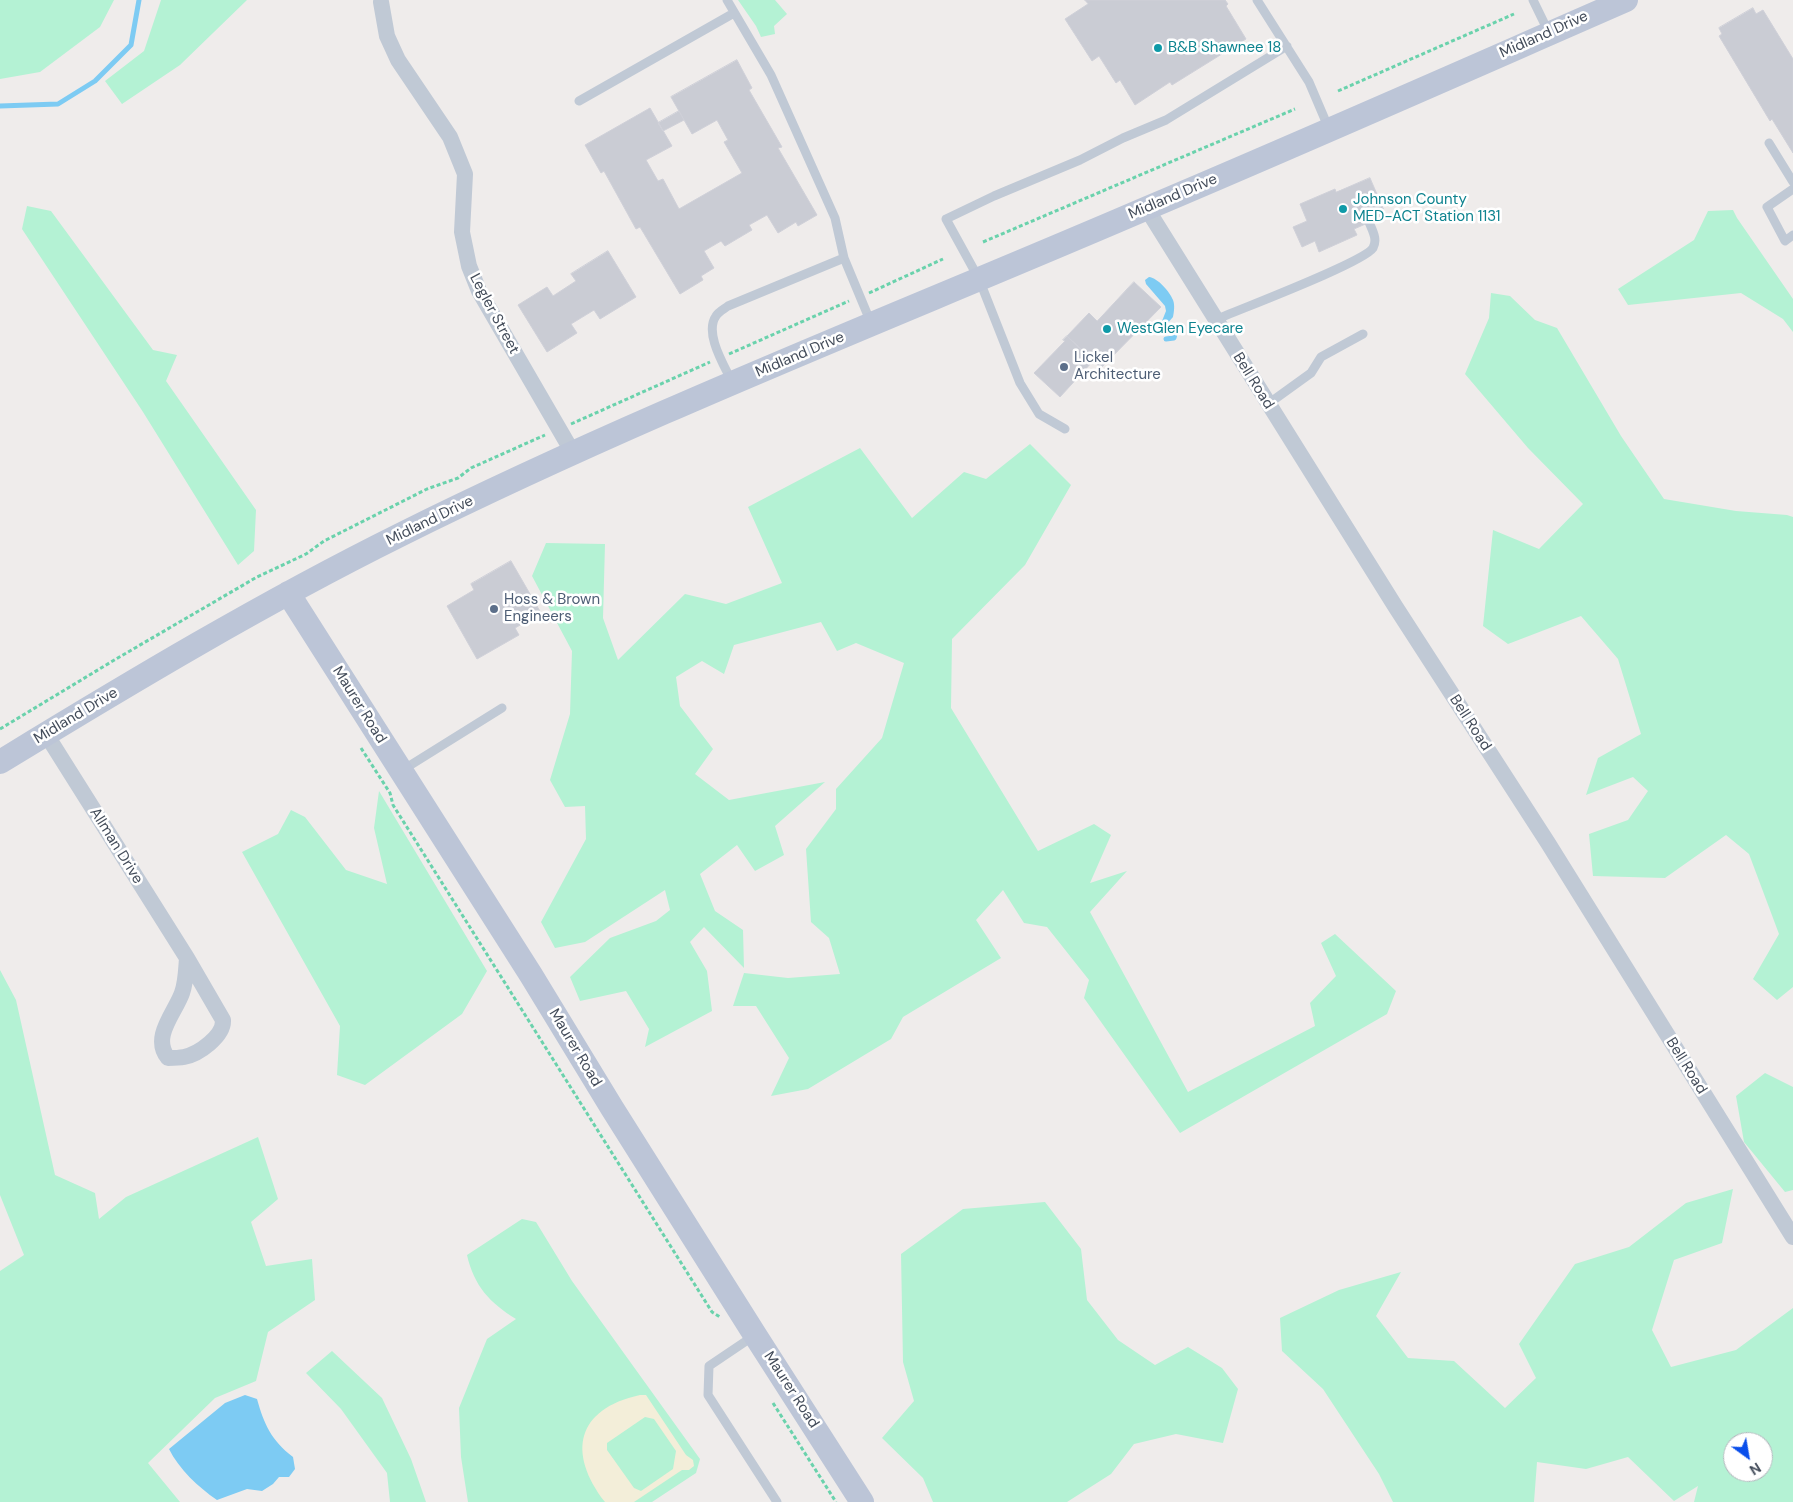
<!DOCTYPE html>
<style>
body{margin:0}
#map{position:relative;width:1793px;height:1502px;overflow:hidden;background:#efeceb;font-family:"DM Sans",sans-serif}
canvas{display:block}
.north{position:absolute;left:1723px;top:1432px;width:50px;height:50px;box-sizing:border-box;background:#fff;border:1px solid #b4b7bd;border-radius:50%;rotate:148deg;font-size:14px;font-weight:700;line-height:20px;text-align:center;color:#434c5a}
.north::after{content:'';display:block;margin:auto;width:18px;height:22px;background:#094eeb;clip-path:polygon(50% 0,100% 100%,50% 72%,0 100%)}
</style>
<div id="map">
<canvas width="1793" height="1502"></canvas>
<div class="north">N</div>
</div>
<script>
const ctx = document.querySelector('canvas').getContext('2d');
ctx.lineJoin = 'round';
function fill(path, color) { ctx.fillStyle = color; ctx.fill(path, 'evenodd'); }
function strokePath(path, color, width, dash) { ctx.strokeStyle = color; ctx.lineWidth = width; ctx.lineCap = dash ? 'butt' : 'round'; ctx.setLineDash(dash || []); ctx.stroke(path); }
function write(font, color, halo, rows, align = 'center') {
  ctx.font = font + ' "DM Sans",sans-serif'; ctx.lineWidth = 5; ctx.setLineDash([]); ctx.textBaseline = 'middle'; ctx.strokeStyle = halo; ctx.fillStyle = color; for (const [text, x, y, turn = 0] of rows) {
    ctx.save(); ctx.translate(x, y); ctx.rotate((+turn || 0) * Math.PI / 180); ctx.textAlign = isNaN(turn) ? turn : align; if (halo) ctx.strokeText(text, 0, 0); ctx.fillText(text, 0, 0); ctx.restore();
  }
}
fill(new Path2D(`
 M0 0H114L100 27 40 72 0 79Z
 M161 0H247L180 65 122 104 105 81 144 51Z
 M738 0H775L787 14 774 26 775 34 761 37 756 26Z
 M27 206 51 211 153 350 177 355 166 381 256 510 254 551 238 565 143 412 22 229Z
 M1733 210 1737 218 1793 299V332L1783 319 1741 293 1628 305 1618 289 1694 240 1708 211Z
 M1491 293 1510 296 1535 320 1557 328 1621 436 1664 499 1736 511 1787 515 1793 517V987L1777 1000 1753 979 1779 934 1749 854 1726 835 1665 878 1593 876 1589 834 1628 820 1648 791 1633 777 1586 795 1598 758 1641 734 1618 659 1581 616 1508 644 1483 626 1493 530 1539 549 1583 504 1528 448 1465 374 1489 318Z
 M1030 444 1071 485 1025 565 952 639 951 708 1038 851 1094 824 1111 835 1090 883 1127 871 1090 912 1188 1092 1315 1026 1310 1003 1336 976 1321 943 1335 934 1396 991 1387 1014 1180 1133 1084 998 1089 980 1047 927 1024 923 1003 890 976 920 1001 958 903 1017 891 1039 808 1089 771 1096 789 1058 756 1006H733L744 973 788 978 840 974 829 938 811 922 806 849 836 809V789L882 738 904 663 856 643 837 651 821 622 734 645 724 674 702 661 676 677 680 706 713 749 695 774 729 800 825 782 775 826 784 855 755 871 737 845 700 874 715 911 743 930 744 968 704 927 690 942 707 971 712 1011 645 1047 649 1029 626 991 580 1001 570 977 610 938 656 921 670 910 665 890 585 942 555 948 541 922 586 839 585 806 565 807 550 780 570 714 572 651 532 576 546 543 605 544 603 618 618 660 685 594 726 604 782 583 748 507 860 448 912 518 964 472 986 479Z
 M379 791 487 971 462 1014 365 1085 337 1075 340 1026 242 852 278 834 291 810 305 817 346 870 387 884 374 828Z
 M0 970 16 1000 55 1175 95 1193 99 1219 126 1197 258 1137 278 1199 251 1222 266 1266 312 1259 315 1300 268 1332 256 1381 215 1398 148 1463 180 1502H0V1271L24 1255 0 1195Z
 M1765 1073 1793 1087V1190L1785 1192 1744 1142 1736 1096Z
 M1733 1189 1722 1243 1674 1260 1652 1330 1671 1367 1736 1350 1793 1308V1502H1694L1698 1486 1674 1501 1628 1457 1586 1469 1537 1462 1534 1502H1393L1379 1474 1323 1389 1282 1351 1280 1318 1339 1290 1401 1272 1376 1316 1408 1358 1454 1361 1505 1408 1536 1378 1519 1344 1575 1264 1629 1247 1686 1203ZM1733 1442H1763V1472H1733Z
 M1045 1202 1081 1249 1087 1300 1118 1340 1155 1365 1188 1347 1222 1368 1238 1389 1223 1443 1176 1434 1134 1444 1111 1474 1067 1502H933L923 1478 882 1438 914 1401 903 1362 901 1254 963 1209Z
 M522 1219 536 1222 572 1281 700 1459 696 1473 652 1502H468L461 1457 459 1408 487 1339 516 1319C490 1303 474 1286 467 1255Z
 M332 1351 382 1398 411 1459 426 1502H390L387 1473 341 1409 306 1373Z`), '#b4f2d4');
fill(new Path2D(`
 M640 1395H646L686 1455 693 1460 694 1466 689 1470H682L634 1502H605C567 1453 576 1409 640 1395ZM645 1417 654 1419 676 1451 673 1469 641 1491 634 1488 607 1450V1443Z`), '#f3eed9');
fill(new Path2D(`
 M1149 277C1158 278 1170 292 1173 300 1175 305 1174 312 1173 317L1166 325 1162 321 1166 311 1165 306 1146 284 1145 280Z
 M245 1395 257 1399C264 1424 271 1440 293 1457L295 1469 289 1477H279L273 1484 262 1491 247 1489 217 1500C198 1487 179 1469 169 1449L225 1403Z`), '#7dcbf3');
strokePath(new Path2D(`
 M0 106 58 104 95 81 131 45 139 0
 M1166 339 1174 338 1175 334`), '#7dcbf3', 5);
const building = new Path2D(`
 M1085 0H1225L1228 4 1226 6 1246 39 1172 85 1170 82 1135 105 1120 80 1116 83 1099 56 1092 61 1065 19 1088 4Z
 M1753 8 1756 14 1763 10 1793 59V153L1772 119 1770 121 1719 36 1722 34 1719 28Z
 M737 60 752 88 749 90 782 147 778 148 817 215 798 226 796 222 778 233 767 215 749 225 752 230 725 246 721 241 704 251 714 268 701 276 703 280 680 294 640 227 636 229 604 171 601 173 585 145 650 108 672 146 646 160 658 181 663 179 679 209 742 173 724 142 728 140 717 120 692 134 671 97Z
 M679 111 684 120 663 131 658 123Z
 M1370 178 1386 215 1354 229 1357 235 1319 252 1315 241 1302 247 1293 227 1307 221 1300 204 1335 189 1336 192Z
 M608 251 636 297 600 319 594 310 571 324 577 333 547 352 518 305 547 287 553 296 576 281 571 274Z
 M1134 282 1161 307 1101 368 1067 336 1089 313 1097 321Z
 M1067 336 1093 361 1060 397 1034 373 1065 341 1063 340Z
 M511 561 541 613 515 628 519 635 477 659 447 606 474 590 471 584Z`);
fill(building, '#caccd4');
strokePath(building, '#cfd0d8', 1);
strokePath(new Path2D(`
 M1338 91 1514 14
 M983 242 1295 109
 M869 293 943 259
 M729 354 849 301
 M571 424 710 362
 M0 729 116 659 257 577 306 554 324 541 427 489 458 478 471 468 545 435
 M361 748 390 793 393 805 712 1312 720 1317
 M773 1403 836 1502`), '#6ad2ac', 3, [4, 2.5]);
strokePath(new Path2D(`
 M727 0 771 75 835 218 844 258 871 323
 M1257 0 1309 82 1329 129
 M1533 0 1549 33
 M579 101 734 13
 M1769 143 1793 182
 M1793 189 1767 207 1785 241 1793 235
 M1215 320C1240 309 1363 263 1373 248 1378 239 1372 230 1369 222
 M732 382C724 365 704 333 716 316 718 312 724 309 728 306L844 258
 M1268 404 1311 373 1321 357 1363 334
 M1065 429 1039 414 1020 383 979 279 946 219 994 196 1080 160 1123 138 1166 120 1287 46
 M401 771 502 708
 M755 1335 709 1366 708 1395 777 1502`), '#c0c9d5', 9);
strokePath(new Path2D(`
 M381 2 387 36 398 60 450 137 465 174 462 232 469 266 479 291 573 453
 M1147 209 1395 606 1548 843 1793 1237
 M46 734 187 958 223 1020C224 1036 199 1054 184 1057 179 1058 173 1058 168 1058 151 1037 175 1013 182 993 186 982 186 970 187 958`), '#c0c9d5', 16);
strokePath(new Path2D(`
 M288 593 531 975 612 1108 755 1335 862 1502
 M0 762C131 682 263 603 400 535 643 414 896 316 1145 209 1306 141 1466 70 1626 0`), '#bcc5d7', 24);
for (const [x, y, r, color] of [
 [1158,48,5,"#0f9aa8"],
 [1343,209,5,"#0f9aa8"],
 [1107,329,5,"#0f9aa8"],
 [1064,367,5,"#5c6f8a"],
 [494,609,5,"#5c6f8a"]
]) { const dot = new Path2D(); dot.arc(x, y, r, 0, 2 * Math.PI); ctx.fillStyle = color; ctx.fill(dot); strokePath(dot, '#fff', 2); }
write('15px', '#434c5a', '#fff', [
 ["Midland Drive",1544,35,-24],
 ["Midland Drive",1173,197,-23],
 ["Legler Street",494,314,62],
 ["Midland Drive",800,355,-23],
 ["Bell Road",1253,381,58],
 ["Midland Drive",430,521,-26],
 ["Maurer Road",359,705,58],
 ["Midland Drive",76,716,-31],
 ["Bell Road",1470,723,57],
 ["Allman Drive",116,846,58],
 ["Maurer Road",575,1048,59],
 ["Bell Road",1686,1066,58],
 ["Maurer Road",791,1390,57]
]);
write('15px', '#0d838f', '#fff', [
 ["B&B Shawnee 18",1168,48],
 ["Johnson County",1353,200],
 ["MED-ACT Station 1131",1353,217],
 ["WestGlen Eyecare",1117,329]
], 'left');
write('15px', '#4e5e75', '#fff', [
 ["Lickel",1074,358],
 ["Architecture",1074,375],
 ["Hoss & Brown",504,600],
 ["Engineers",504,617]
], 'left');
</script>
